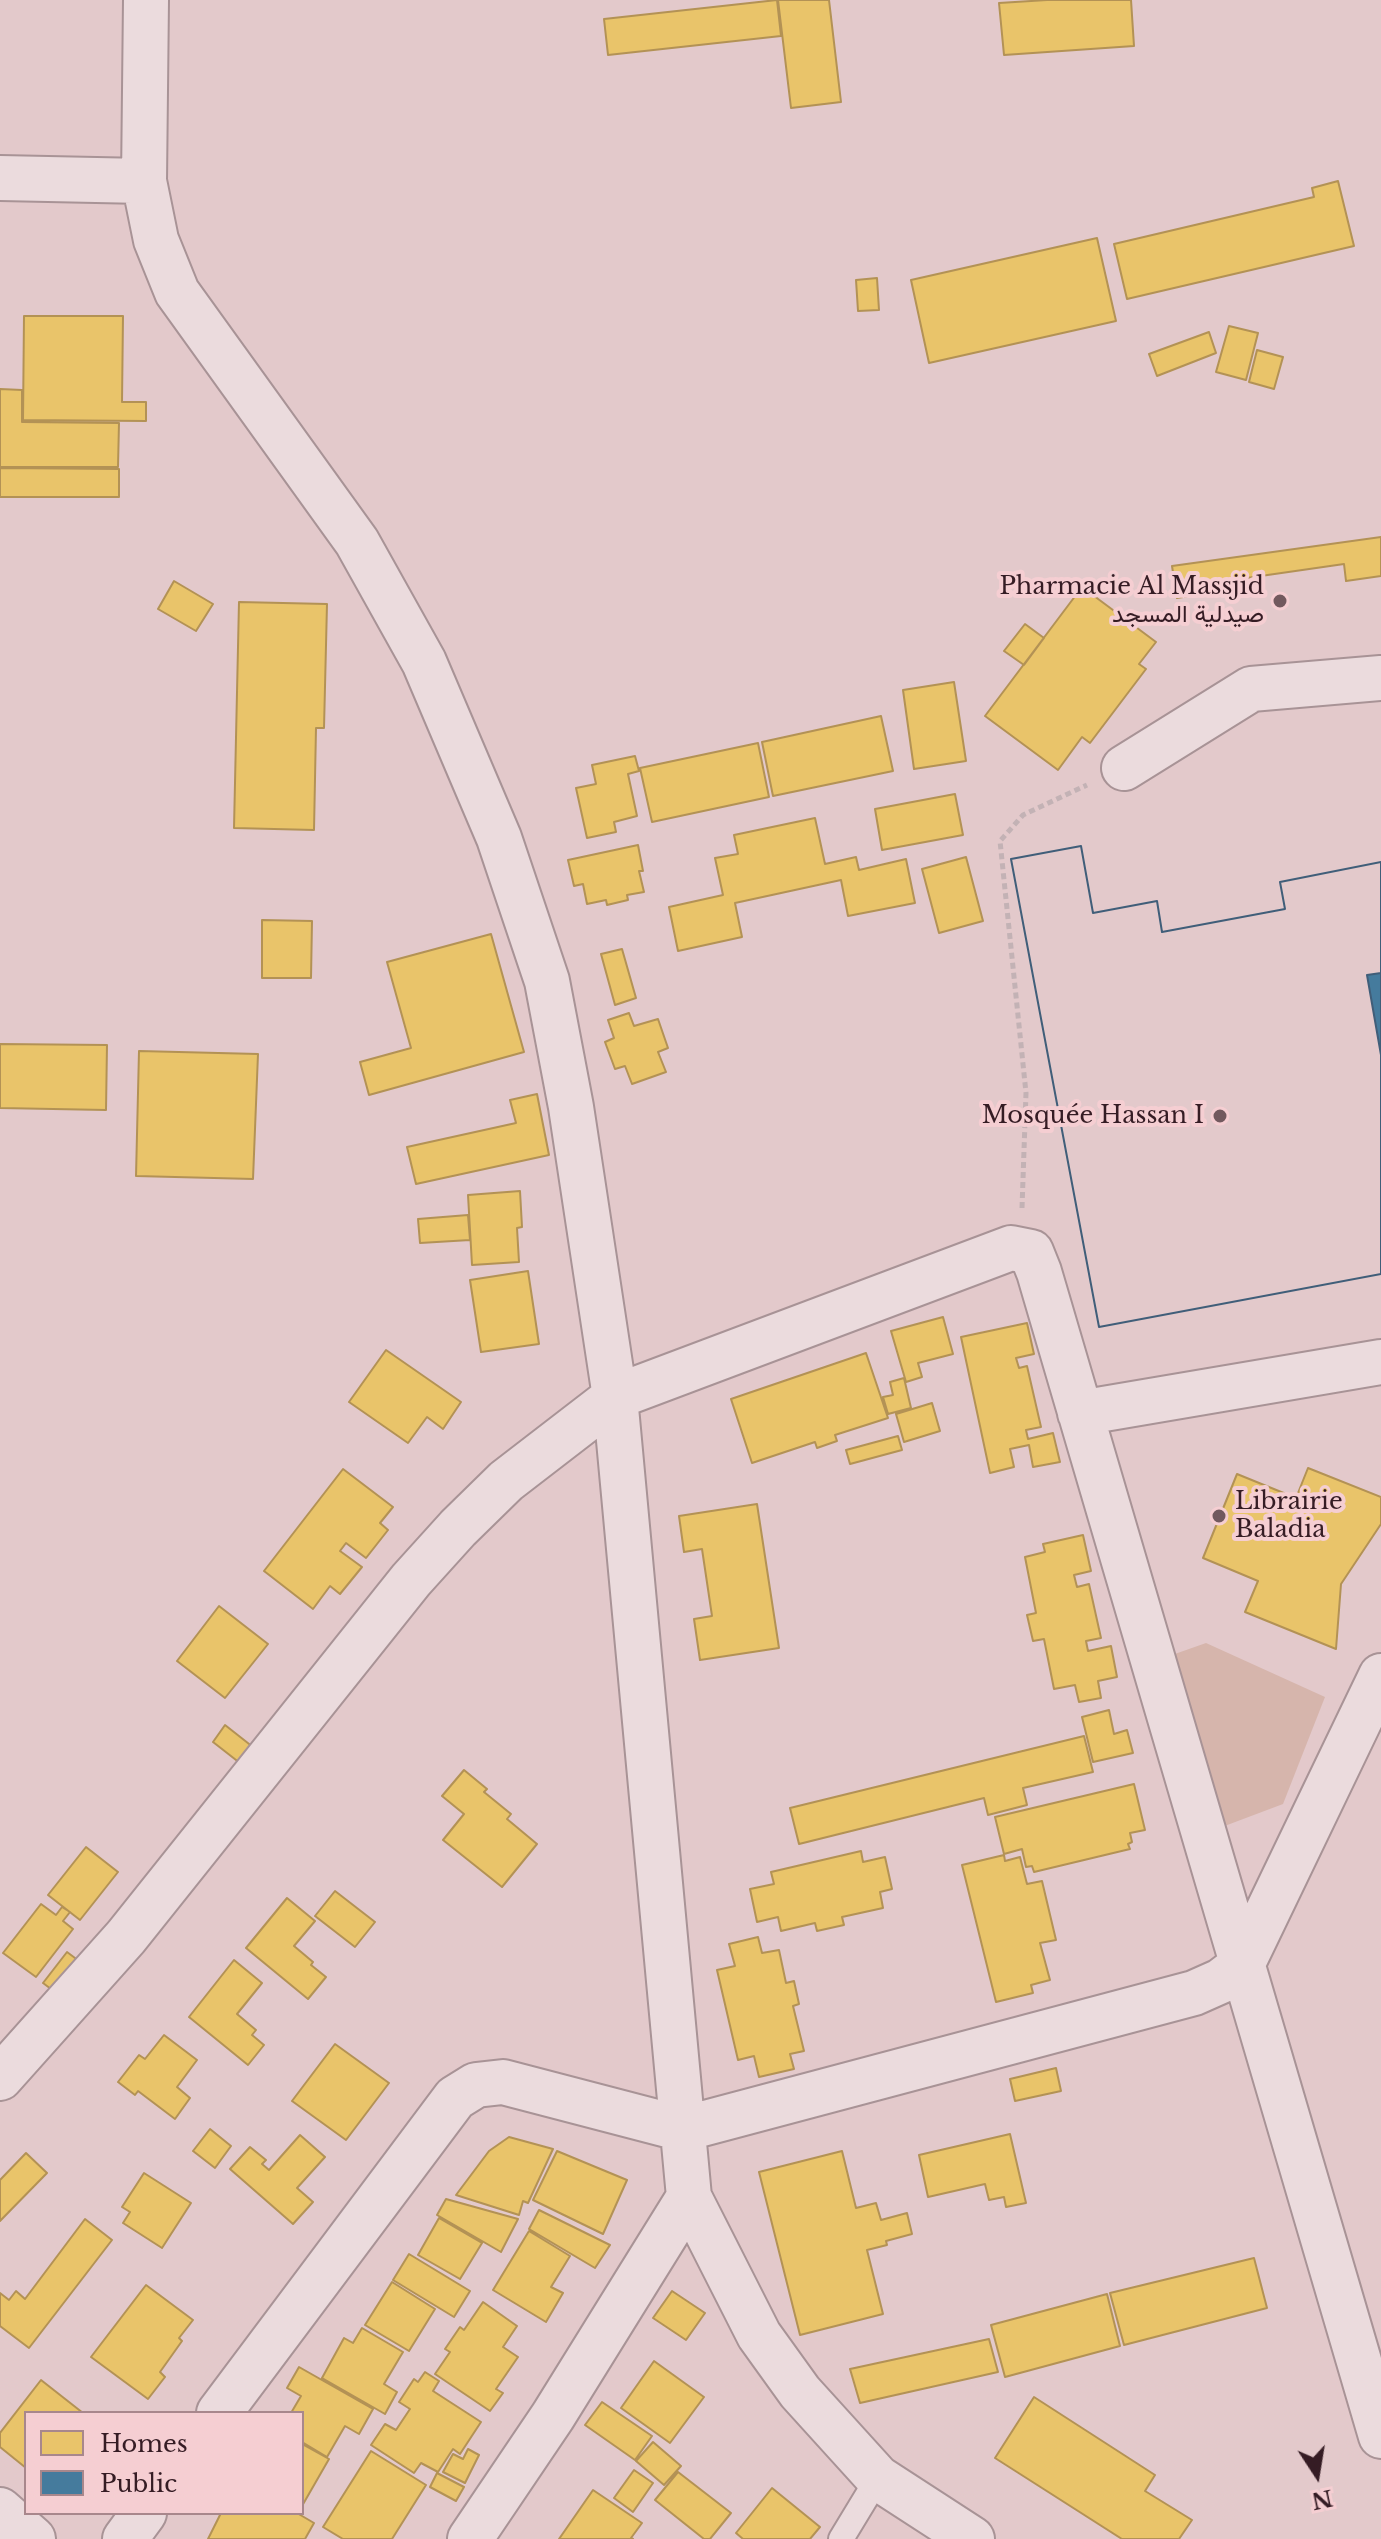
<!DOCTYPE html>
<meta charset="utf-8">
<style>
body{margin:0}
#map{position:relative;width:1381px;height:2539px;overflow:hidden;background:#e3c9cb;font-family:"Libre Baskerville",serif}
canvas{display:block}
.legend{position:absolute;left:24px;top:2411px;width:280px;height:104px;box-sizing:border-box;background:#f5ced2;border:2px solid #a8878c;margin:0;padding:10px 14px;list-style:none;font-size:24px;color:#351c24}
.legend li{display:flex;align-items:center;gap:16px;height:40px}
.legend b{width:40px;border:2px solid #a8878c}
.north{position:absolute;left:1277px;top:2435px;width:80px;height:80px;-webkit-text-stroke:6px #f5ced2;paint-order:stroke;rotate:168deg;font-size:22px;font-weight:700;line-height:32px;text-align:center;color:#351c24}
.north::after{content:'';display:block;margin:auto;width:28px;height:36px;background:#351c24;clip-path:polygon(50% 0,100% 100%,50% 72%,0 100%)}
</style>
<div id="map">
<canvas width="1381" height="2539"></canvas>
<ul class="legend">
<li><b style="height:22px;background:#e9c46a"></b>Homes</li>
<li><b style="height:22px;background:#457b9d"></b>Public</li>
</ul>
<div class="north">N</div>
</div>
<script>
const ctx = document.querySelector('canvas').getContext('2d');
ctx.lineJoin = 'round';
function fill(path, color) { ctx.fillStyle = color; ctx.fill(path, 'evenodd'); }
function strokePath(path, color, width, dash) { ctx.strokeStyle = color; ctx.lineWidth = width; ctx.lineCap = dash ? 'butt' : 'round'; ctx.setLineDash(dash || []); ctx.stroke(path); }
function write(font, color, halo, rows, align = 'center') {
  ctx.font = font + ' "Libre Baskerville",Vazirmatn,serif'; ctx.lineWidth = 8; ctx.setLineDash([]); ctx.textBaseline = 'middle'; ctx.strokeStyle = halo; ctx.fillStyle = color; for (const [text, x, y, turn = 0] of rows) {
    ctx.save(); ctx.translate(x, y); ctx.rotate((+turn || 0) * Math.PI / 180); ctx.textAlign = isNaN(turn) ? turn : align; if (halo) ctx.strokeText(text, 0, 0); ctx.fillText(text, 0, 0); ctx.restore();
  }
}
fill(new Path2D(`
 M1206 1643 1325 1697 1283 1804 1214 1830 1172 1655Z`), '#d6b5ac');
const homes = new Path2D(`
 M777 0 781 36 608 55 604 19Z
 M778 0H829L841 102 791 108Z
 M1047 0H1131L1134 46 1004 55 999 3Z
 M1338 181 1354 246 1127 299 1114 244 1314 197 1312 188Z
 M1097 238 1116 321 929 363 911 280Z
 M877 278 879 310 858 311 856 280Z
 M24 316H123L122 402H146V421L23 420Z
 M1229 326 1258 333 1246 380 1216 372Z
 M1209 332 1216 353 1157 376 1149 354Z
 M1257 350 1283 357 1274 389 1249 382Z
 M0 389 22 390V422L119 423 118 467H0Z
 M0 468 119 469V497H0Z
 M1381 537V576L1346 581 1344 564 1219 582 1220 591 1177 598 1172 566Z
 M174 581 213 604 196 631 158 609Z
 M1082 587 1156 642 1139 664 1146 669 1090 743 1082 737 1058 770 985 716Z
 M239 602 327 604 324 728H316L314 830 234 828Z
 M1025 624 1044 638 1024 665 1004 651Z
 M954 682 966 761 914 769 903 690Z
 M881 716 893 771 773 796 762 742Z
 M758 743 769 797 652 822 640 768Z
 M635 756 639 771 628 774 637 816 614 822 616 832 587 838 576 788 596 784 592 765Z
 M955 794 963 835 882 850 875 809Z
 M815 818 825 864 856 857 859 870 906 859 915 903 848 916 841 880 735 903 742 937 678 951 669 907 723 895 715 858 738 854 734 835Z
 M638 845 643 871H639L644 892 627 895 628 900 607 905 606 900 587 904 583 884 574 886 568 860Z
 M966 857 983 921 939 933 922 869Z
 M262 920 312 921 311 978H262Z
 M491 934 524 1052 369 1095 360 1062 411 1048 387 962Z
 M622 949 636 998 615 1005 601 954Z
 M629 1013 634 1026 658 1019 668 1048 658 1052 666 1072 632 1084 625 1066 615 1069 605 1042 614 1038 608 1020Z
 M0 1044 107 1045 106 1110 0 1108Z
 M139 1051 258 1054 253 1179 136 1176Z
 M537 1094 549 1155 416 1184 407 1147 516 1123 510 1100Z
 M520 1191 522 1227 517 1228 519 1262 472 1265 468 1195Z
 M468 1215 470 1240 420 1243 418 1219Z
 M528 1271 539 1344 481 1352 470 1280Z
 M943 1317 953 1354 918 1363 922 1377 906 1382 891 1331Z
 M1027 1323 1034 1354 1016 1358 1019 1368 1027 1366 1041 1427 1026 1430 1028 1439 1053 1433 1060 1462 1033 1467 1029 1445 1010 1449 1014 1467 990 1473 961 1337Z
 M386 1350 461 1402 443 1429 427 1417 408 1443 349 1402Z
 M866 1353 888 1418 835 1435 837 1441 817 1448 815 1442 752 1463 731 1399Z
 M904 1378 911 1408 888 1414 883 1397 893 1395 890 1382Z
 M932 1403 940 1431 904 1442 896 1414Z
 M898 1436 902 1450 850 1464 846 1450Z
 M1308 1468 1381 1497V1524L1341 1584 1336 1649 1245 1612 1258 1581 1203 1558 1237 1474 1296 1498Z
 M343 1469 393 1507 380 1523 388 1530 366 1558 346 1543 340 1551 362 1567 340 1594 330 1586 313 1609 264 1571Z
 M757 1504 779 1648 700 1660 694 1619 712 1616 702 1549 684 1552 679 1516Z
 M1083 1535 1091 1571 1074 1575 1077 1587 1089 1584 1101 1638 1086 1641 1088 1651 1111 1646 1117 1677 1098 1681 1101 1698 1079 1702 1075 1685 1054 1689 1044 1639 1033 1641 1027 1615 1036 1613 1025 1557 1045 1552 1043 1544Z
 M219 1606 268 1644 225 1698 177 1661Z
 M1109 1710 1114 1734 1127 1730 1133 1753 1093 1762 1082 1717Z
 M225 1725 258 1751 245 1767 213 1742Z
 M1084 1736 1093 1772 1023 1788 1027 1805 988 1815 984 1798 799 1844 790 1808Z
 M464 1770 487 1789 484 1792 511 1814 507 1819 537 1844 502 1887 443 1840 464 1814 442 1796Z
 M1134 1784 1145 1830 1130 1833 1132 1842 1128 1844 1130 1849 1034 1872 1032 1866 1026 1867 1022 1849 1004 1854 995 1817Z
 M86 1847 118 1872 80 1920 48 1895Z
 M861 1851 863 1862 885 1857 892 1889 880 1892 883 1908 842 1917 844 1925 817 1931 815 1923 781 1931 778 1917 757 1922 750 1889 774 1884 771 1872Z
 M1004 1855 1005 1861 1020 1857 1027 1884 1042 1881 1056 1940 1040 1943 1050 1980 1031 1985 1033 1993 996 2002 962 1865Z
 M335 1891 375 1922 355 1947 315 1916Z
 M287 1898 315 1921 294 1946 313 1962 311 1965 326 1977 308 1999 246 1948Z
 M41 1904 56 1915 62 1907 70 1912 63 1921 73 1929 36 1977 3 1953Z
 M758 1937 762 1953 779 1950 786 1983 794 1981 799 2004 793 2006 804 2051 790 2054 794 2069 759 2077 754 2056 738 2060 717 1970 735 1966 729 1944Z
 M67 1952 83 1964 59 1995 43 1983Z
 M234 1960 262 1983 237 2014 256 2030 252 2035 264 2045 248 2065 189 2017Z
 M164 2035 197 2060 177 2087 190 2098 175 2119 138 2091 135 2095 118 2082 139 2055 145 2059Z
 M335 2044 389 2083 346 2140 292 2101Z
 M1056 2068 1061 2091 1015 2101 1010 2079Z
 M210 2129 231 2146 215 2168 193 2151Z
 M1010 2134 1026 2203 1006 2207 1004 2197 989 2200 985 2184 928 2197 919 2155Z
 M300 2135 325 2157 297 2188 313 2202 293 2224 230 2169 250 2147 266 2160 262 2164 269 2170Z
 M509 2137 553 2149 528 2203 523 2201 519 2215 456 2195 489 2151Z
 M557 2151 627 2180 603 2234 533 2200Z
 M842 2151 856 2208 876 2203 881 2220 907 2213 912 2234 886 2241 887 2245 867 2250 883 2314 800 2335 759 2172Z
 M26 2153 47 2173 0 2221V2180Z
 M144 2173 191 2203 162 2248 123 2223 130 2212 122 2207Z
 M446 2199 518 2219 501 2252 437 2215Z
 M539 2210 610 2245 595 2268 529 2229Z
 M439 2218 482 2243 460 2279 418 2255Z
 M85 2219 112 2240 29 2348 0 2326V2293L9 2300 16 2291 25 2299Z
 M529 2231 570 2256 551 2287 563 2293 546 2322 493 2290Z
 M409 2254 470 2291 454 2317 393 2280Z
 M1254 2258 1267 2308 1124 2345 1110 2293Z
 M392 2282 435 2309 409 2351 365 2325Z
 M146 2285 193 2320 179 2338 182 2341 160 2372 165 2377 148 2399 91 2357Z
 M672 2291 705 2313 686 2340 653 2318Z
 M1107 2294 1120 2346 1005 2377 991 2325Z
 M483 2302 517 2326 503 2347 518 2357 496 2389 503 2393 490 2411 435 2374 450 2352 445 2349 460 2327 464 2330Z
 M362 2328 403 2352 384 2384 397 2392 385 2414 322 2378 344 2338 353 2343Z
 M989 2339 998 2372 860 2403 850 2369Z
 M654 2361 704 2397 670 2443 621 2408Z
 M299 2367 373 2409 359 2434 345 2426 327 2457 302 2442V2413H291L301 2396 287 2388Z
 M425 2372 439 2381 433 2391 481 2422 460 2454 453 2449 438 2472 421 2463 414 2473 371 2445 385 2424 396 2430 410 2409 399 2402 414 2379 418 2382Z
 M41 2380 83 2413H26V2468L0 2447V2433Z
 M1034 2397 1155 2475 1145 2491 1192 2520 1179 2539H1122L995 2458Z
 M602 2402 652 2436 635 2460 585 2425Z
 M653 2442 681 2466 664 2485 636 2461Z
 M302 2444 329 2459 302 2506Z
 M468 2449 479 2455 465 2483 443 2472 453 2454 463 2459Z
 M371 2451 426 2485 392 2539H343L323 2527Z
 M634 2470 653 2483 633 2512 614 2498Z
 M678 2472 731 2513 710 2539H704L655 2500Z
 M437 2473 464 2487 456 2501 430 2487Z
 M772 2488 820 2527 810 2539H743L736 2533Z
 M593 2490 642 2523 631 2538 633 2539H559Z
 M221 2513H297L314 2523 305 2539H208Z`);
fill(homes, '#e9c46a');
strokePath(homes, '#b39255', 2);
const public = new Path2D(`
 M1081 846 1093 913 1157 901 1162 932 1285 909 1280 882 1381 862V973L1367 975 1381 1055V1274L1099 1327 1011 859Z
 M1081 846 1093 913 1157 901 1162 932 1285 909 1280 882 1381 862V1274L1099 1327 1011 859Z`);
fill(public, '#457b9d');
strokePath(public, '#405e79', 2);
const service = new Path2D(`
 M841 2539 878 2478`);
const minor = new Path2D(`
 M146 0 144 181 156 240 177 292 357 542 424 662 499 838 547 981 571 1107 615 1397 689 2197 759 2335 800 2392 878 2478 972 2539
 M0 178 144 181
 M1124 768 1251 689 1381 678
 M1080 1413 1381 1362
 M0 2078 126 1937 411 1580 458 1528 506 1481 615 1397 1011 1248 1031 1252 1039 1272 1381 2436
 M219 2413 455 2098 476 2085 503 2082 683 2129 1194 1993 1221 1981 1242 1965 1381 1676
 M0 2510 33 2539
 M125 2539 144 2513
 M470 2539 553 2416 689 2197`);
strokePath(service, '#a89396', 28);
strokePath(minor, '#a89396', 48);
strokePath(new Path2D(`
 M1022 1208 1026 1093 1000 841 1023 815 1087 785`), '#c3b2b5', 5, [6, 4]);
strokePath(service, '#ebdbdd', 24);
strokePath(minor, '#ebdbdd', 44);
for (const [x, y, r, color] of [
 [1280,601,8,"#72595e"],
 [1220,1116,8,"#72595e"],
 [1219,1516,8,"#72595e"]
]) { const dot = new Path2D(); dot.arc(x, y, r, 0, 2 * Math.PI); ctx.fillStyle = color; ctx.fill(dot); strokePath(dot, '#f5ced2', 3); }
write('24px', '#351c24', '#f5ced2', [
 ["Pharmacie Al Massjid",1264,587],
 ["صيدلية المسجد",1264,615],
 ["Mosquée Hassan I",1204,1116],
 ["Librairie",1235,1502,"left"],
 ["Baladia",1235,1530,"left"]
], 'right');
</script>
